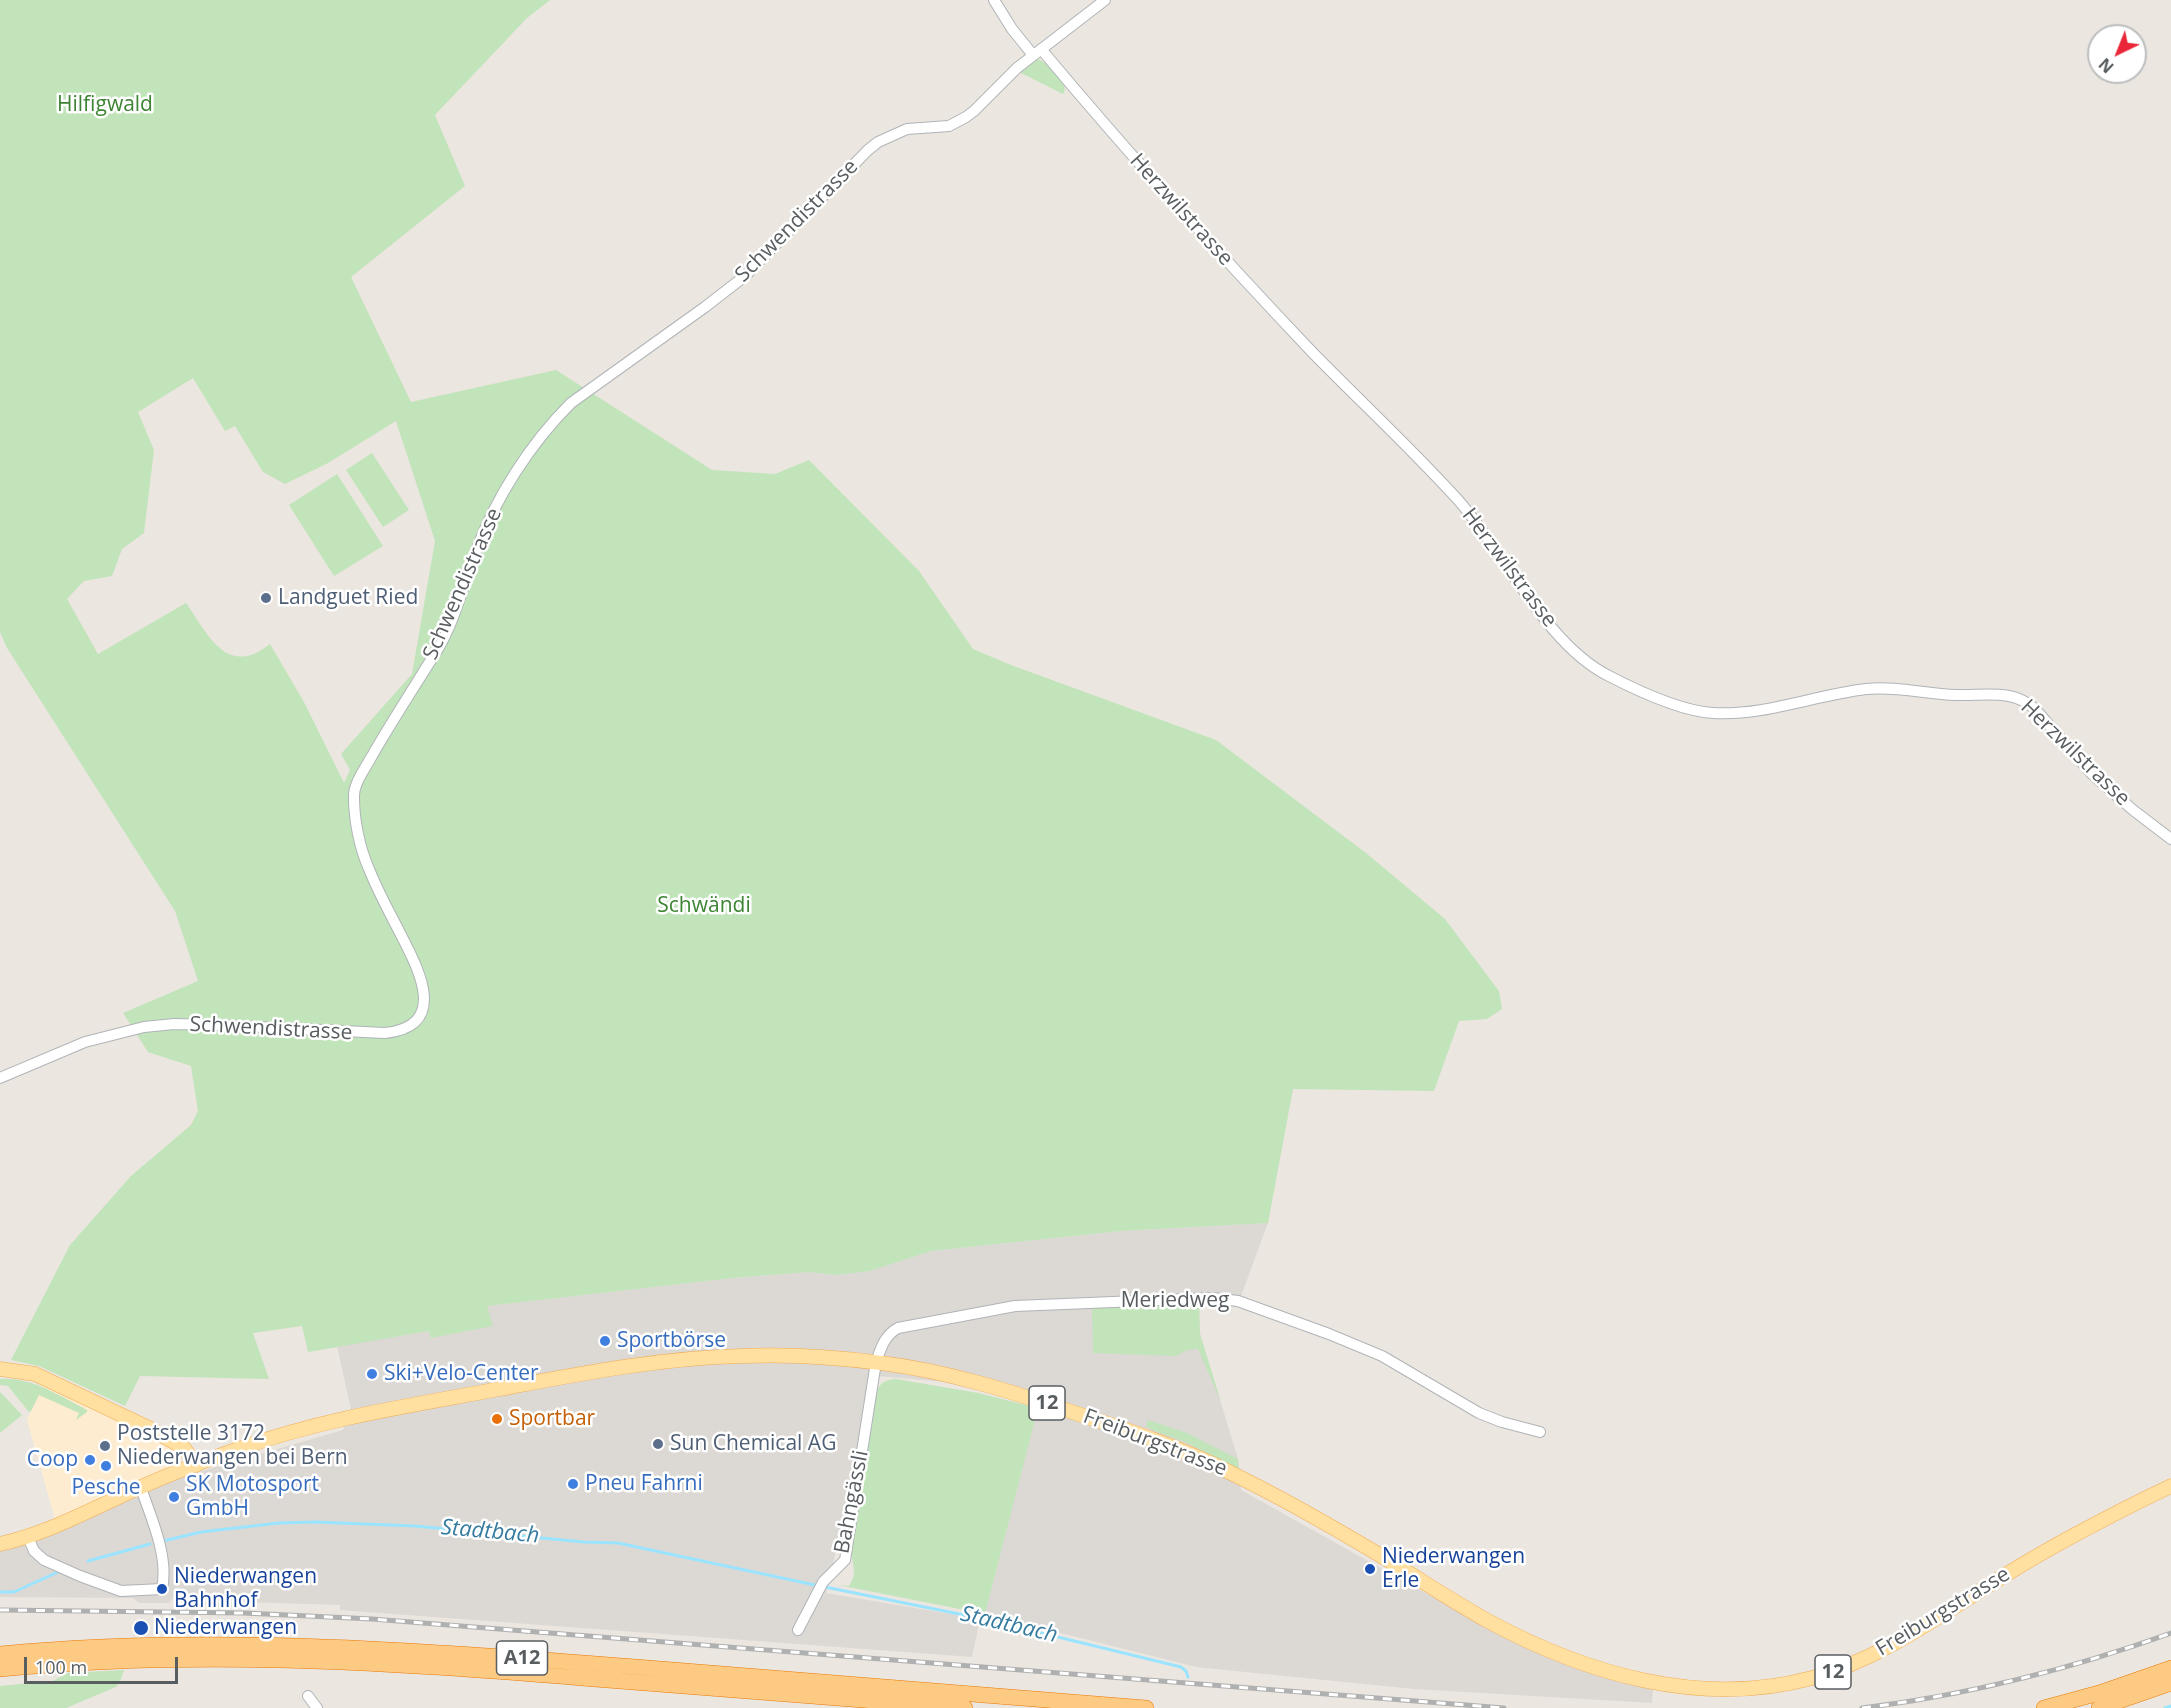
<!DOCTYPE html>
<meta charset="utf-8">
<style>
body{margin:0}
#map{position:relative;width:2171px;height:1708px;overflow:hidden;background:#ebe6df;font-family:"Open Sans",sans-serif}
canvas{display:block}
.north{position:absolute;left:2087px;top:24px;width:60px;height:60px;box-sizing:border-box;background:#fff;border:2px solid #bcbebf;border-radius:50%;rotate:223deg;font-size:16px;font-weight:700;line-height:24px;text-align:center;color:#585d60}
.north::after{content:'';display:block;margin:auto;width:21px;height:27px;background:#e92738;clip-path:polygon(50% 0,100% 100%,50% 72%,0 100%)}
.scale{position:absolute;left:24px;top:1657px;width:154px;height:27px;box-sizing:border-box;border:3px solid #585d60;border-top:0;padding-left:8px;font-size:18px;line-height:21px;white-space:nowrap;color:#585d60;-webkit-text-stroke:4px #fff;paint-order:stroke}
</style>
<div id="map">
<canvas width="2171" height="1708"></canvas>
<div class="north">N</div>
<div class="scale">100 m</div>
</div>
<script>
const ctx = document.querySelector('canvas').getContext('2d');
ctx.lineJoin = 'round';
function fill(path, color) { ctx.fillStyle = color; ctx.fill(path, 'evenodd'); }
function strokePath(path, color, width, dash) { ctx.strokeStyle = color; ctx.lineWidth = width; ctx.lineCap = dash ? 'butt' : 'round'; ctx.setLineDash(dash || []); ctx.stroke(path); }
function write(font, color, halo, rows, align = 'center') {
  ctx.font = font + ' "Open Sans",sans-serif'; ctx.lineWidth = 5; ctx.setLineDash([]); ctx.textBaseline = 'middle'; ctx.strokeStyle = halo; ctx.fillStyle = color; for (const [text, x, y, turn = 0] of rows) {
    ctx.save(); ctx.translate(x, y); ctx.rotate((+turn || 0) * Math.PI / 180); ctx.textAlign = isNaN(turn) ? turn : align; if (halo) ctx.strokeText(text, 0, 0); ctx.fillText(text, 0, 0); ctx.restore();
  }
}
fill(new Path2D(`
 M43 1383 172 1447 185 1476 57 1526 27 1420Z`), '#feecd1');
fill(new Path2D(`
 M1268 1223 1237 1307 1199 1303 1200 1334 1238 1459 1241 1490 1436 1599 1561 1662 1604 1677 1653 1689 1652 1703 1414 1689 1196 1667 985 1614 1038 1406 959 1383 877 1376 826 1593 980 1619 972 1657 340 1610V1605L245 1602V1597L177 1595 168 1603H139L133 1598 0 1597V1537L57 1526 185 1476 343 1430 351 1409 337 1346 430 1331 431 1338 492 1325 486 1306 733 1278 809 1272 836 1275 870 1271 931 1251 1121 1231Z`), '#dcd8d4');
fill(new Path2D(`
 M0 0H550L527 18 435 115 465 186 351 277 411 402 556 370 712 470 775 474 809 460 919 571 973 649 1011 665 1216 740 1366 853 1445 919 1499 991 1502 1009 1487 1019 1459 1021 1434 1091 1293 1089 1268 1223 1121 1231 931 1251 870 1271 836 1275 809 1272 733 1278 487 1306 493 1326 431 1338 429 1331 308 1352 302 1326 253 1333 269 1379 140 1376 125 1406 39 1366 11 1360 70 1245 131 1176 191 1125 198 1111 191 1066 148 1052 123 1013 198 981 175 911 7 648 0 632ZM193 378 225 431 235 426 263 472 285 484 328 463 396 421 435 541 412 674 341 754 350 770 344 783 304 702 270 644C227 678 209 636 186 603L98 654 67 599 84 581 112 576 122 549 144 533 154 450 138 412Z
 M1037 59C1048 62 1072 83 1063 94L1019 72Z
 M372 453 409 510 383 527 346 470Z
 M337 474 383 546 334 576 289 505Z
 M1199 1302 1200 1334 1221 1402 1198 1349 1187 1350 1176 1356 1093 1353 1092 1306Z
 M0 1379C32 1377 60 1396 87 1410V1412L76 1420 79 1413 39 1395 31 1411 29 1412 8 1386 0 1385Z
 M896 1379 978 1393 1038 1408 985 1614 838 1585 849 1586C859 1572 851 1563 851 1548L876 1392C881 1382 885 1380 896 1379Z
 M0 1392 22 1415 0 1433Z
 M1148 1420 1187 1433 1238 1459 1239 1469 1185 1442 1152 1430 1146 1426Z
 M124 1670 120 1682 116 1687 66 1708H0V1686L53 1681 68 1673Z`), '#c1e4ba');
strokePath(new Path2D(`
 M163 1541 201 1532 279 1523 315 1522 415 1526 584 1542 618 1543 815 1585
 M88 1561 150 1544
 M825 1587 984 1619 1181 1667 1186 1671 1188 1677
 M0 1592H14L58 1572
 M2165 1708 2171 1706`), '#9be4ff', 3);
const minor = new Path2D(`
 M994 0 1012 29 1033 55
 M1041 49C1128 153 1219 254 1313 353 1361 402 1412 449 1459 501 1506 554 1545 644 1609 676 1638 691 1680 711 1713 713 1765 716 1815 695 1866 689 1897 686 1926 694 1956 695 1986 696 2013 688 2036 710L2092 774 2133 810 2171 839
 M0 1078 85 1042 144 1027 174 1024 218 1025 385 1033C449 1026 419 970 401 935 390 913 378 892 369 869 360 849 354 821 354 798 353 785 363 772 369 761 390 724 413 689 436 652 455 622 463 585 476 551 496 497 530 444 571 403L705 307 745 276 868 150 878 142 907 129 949 126 966 117 974 111 1017 68 1105 0
 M28 1537 34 1551 44 1560 80 1576 121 1591 162 1589C169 1556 151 1518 141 1488
 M798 1630 823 1582 845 1560 876 1362C881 1348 884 1336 898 1328L1015 1306 1212 1298 1238 1301 1329 1334 1382 1356 1479 1413 1502 1422 1540 1432
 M308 1696 317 1708`);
const major = new Path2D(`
 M0 1369 35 1374 153 1430 184 1448 196 1465
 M0 1544C42 1535 80 1515 119 1497 157 1479 198 1463 238 1449 325 1418 408 1406 499 1389 579 1374 659 1358 741 1356 787 1354 835 1357 881 1363 946 1371 1010 1391 1072 1412 1128 1430 1183 1448 1235 1475 1284 1499 1331 1526 1378 1554 1415 1576 1450 1600 1488 1621 1586 1674 1701 1708 1812 1678 1884 1658 1944 1612 2007 1574 2060 1541 2115 1513 2171 1486`);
const highway = new Path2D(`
 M0 1654C208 1634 415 1650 623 1666 797 1680 972 1694 1146 1708
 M0 1669C194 1650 388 1662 582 1678 710 1688 837 1698 965 1708
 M2044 1708 2099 1693 2171 1668
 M2099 1708 2171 1683`);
strokePath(minor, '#b0b4b7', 12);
strokePath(major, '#f1aa52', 15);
strokePath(highway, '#ea7900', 16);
strokePath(minor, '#fff', 10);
strokePath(major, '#ffe0a0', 14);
strokePath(highway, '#fdca84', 15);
const rail = new Path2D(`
 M0 1610 244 1613 372 1619 1504 1708
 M1862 1708C1967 1695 2071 1669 2171 1633`);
strokePath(rail, '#afb0b0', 5);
strokePath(rail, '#fff', 3, [9]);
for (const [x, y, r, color] of [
 [266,598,6,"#5c6f8a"],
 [605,1341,6,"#3f7fe0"],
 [372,1374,6,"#3f7fe0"],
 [497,1419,6,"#e8710a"],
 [658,1444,6,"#5c6f8a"],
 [105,1446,6,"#5c6f8a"],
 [90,1460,6,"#3f7fe0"],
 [106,1466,6,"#3f7fe0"],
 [573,1484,6,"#3f7fe0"],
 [174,1497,6,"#3f7fe0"],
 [1370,1569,6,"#1a4fb4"],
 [162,1589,6,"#1a4fb4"],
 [141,1628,8,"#1a4fb4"]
]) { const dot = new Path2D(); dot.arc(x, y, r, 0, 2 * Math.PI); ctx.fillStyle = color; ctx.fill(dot); strokePath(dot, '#fff', 2); }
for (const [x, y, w] of [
 [1047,1403,36],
 [522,1658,51],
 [1833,1672,36]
]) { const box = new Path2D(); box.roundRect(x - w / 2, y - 17, w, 34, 4.5); ctx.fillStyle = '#fff'; ctx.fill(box); strokePath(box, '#585d60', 1.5); }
write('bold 20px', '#585d60', null, [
 ["12",1047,1403],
 ["A12",522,1658],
 ["12",1833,1672]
]);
write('21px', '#3d8433', '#fff', [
 ["Hilfigwald",105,105],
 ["Schwändi",704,906]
]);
write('21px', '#585d60', '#fff', [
 ["Herzwilstrasse",1181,210,48],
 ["Schwendistrasse",797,221,-45],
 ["Herzwilstrasse",1509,568,53],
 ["Schwendistrasse",463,584,-66],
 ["Herzwilstrasse",2075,753,44],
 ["Schwendistrasse",271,1029,3],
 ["Meriedweg",1175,1301],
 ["Freiburgstrasse",1155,1443,21],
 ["Bahngässli",852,1502,-79],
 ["Freiburgstrasse",1943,1612,-31]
]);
write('21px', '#4e5e75', '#fff', [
 ["Landguet Ried",278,598],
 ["Poststelle 3172",117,1434],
 ["Niederwangen bei Bern",117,1458],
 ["Sun Chemical AG",670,1444]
], 'left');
write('21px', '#366cbe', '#fff', [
 ["Sportbörse",617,1341],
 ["Ski+Velo-Center",384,1374],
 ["Coop",78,1460,"right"],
 ["Pneu Fahrni",585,1484],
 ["SK Motosport",186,1485],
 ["GmbH",186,1509],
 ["Pesche",106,1488,"center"]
], 'left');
write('21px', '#c56008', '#fff', [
 ["Sportbar",509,1419]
], 'left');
write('21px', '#164399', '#fff', [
 ["Niederwangen",1382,1557],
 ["Erle",1382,1581],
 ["Niederwangen",174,1577],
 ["Bahnhof",174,1601],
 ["Niederwangen",154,1628]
], 'left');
write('italic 22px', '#357b9f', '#fff', [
 ["Stadtbach",490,1532,5],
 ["Stadtbach",1009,1625,13]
]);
</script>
